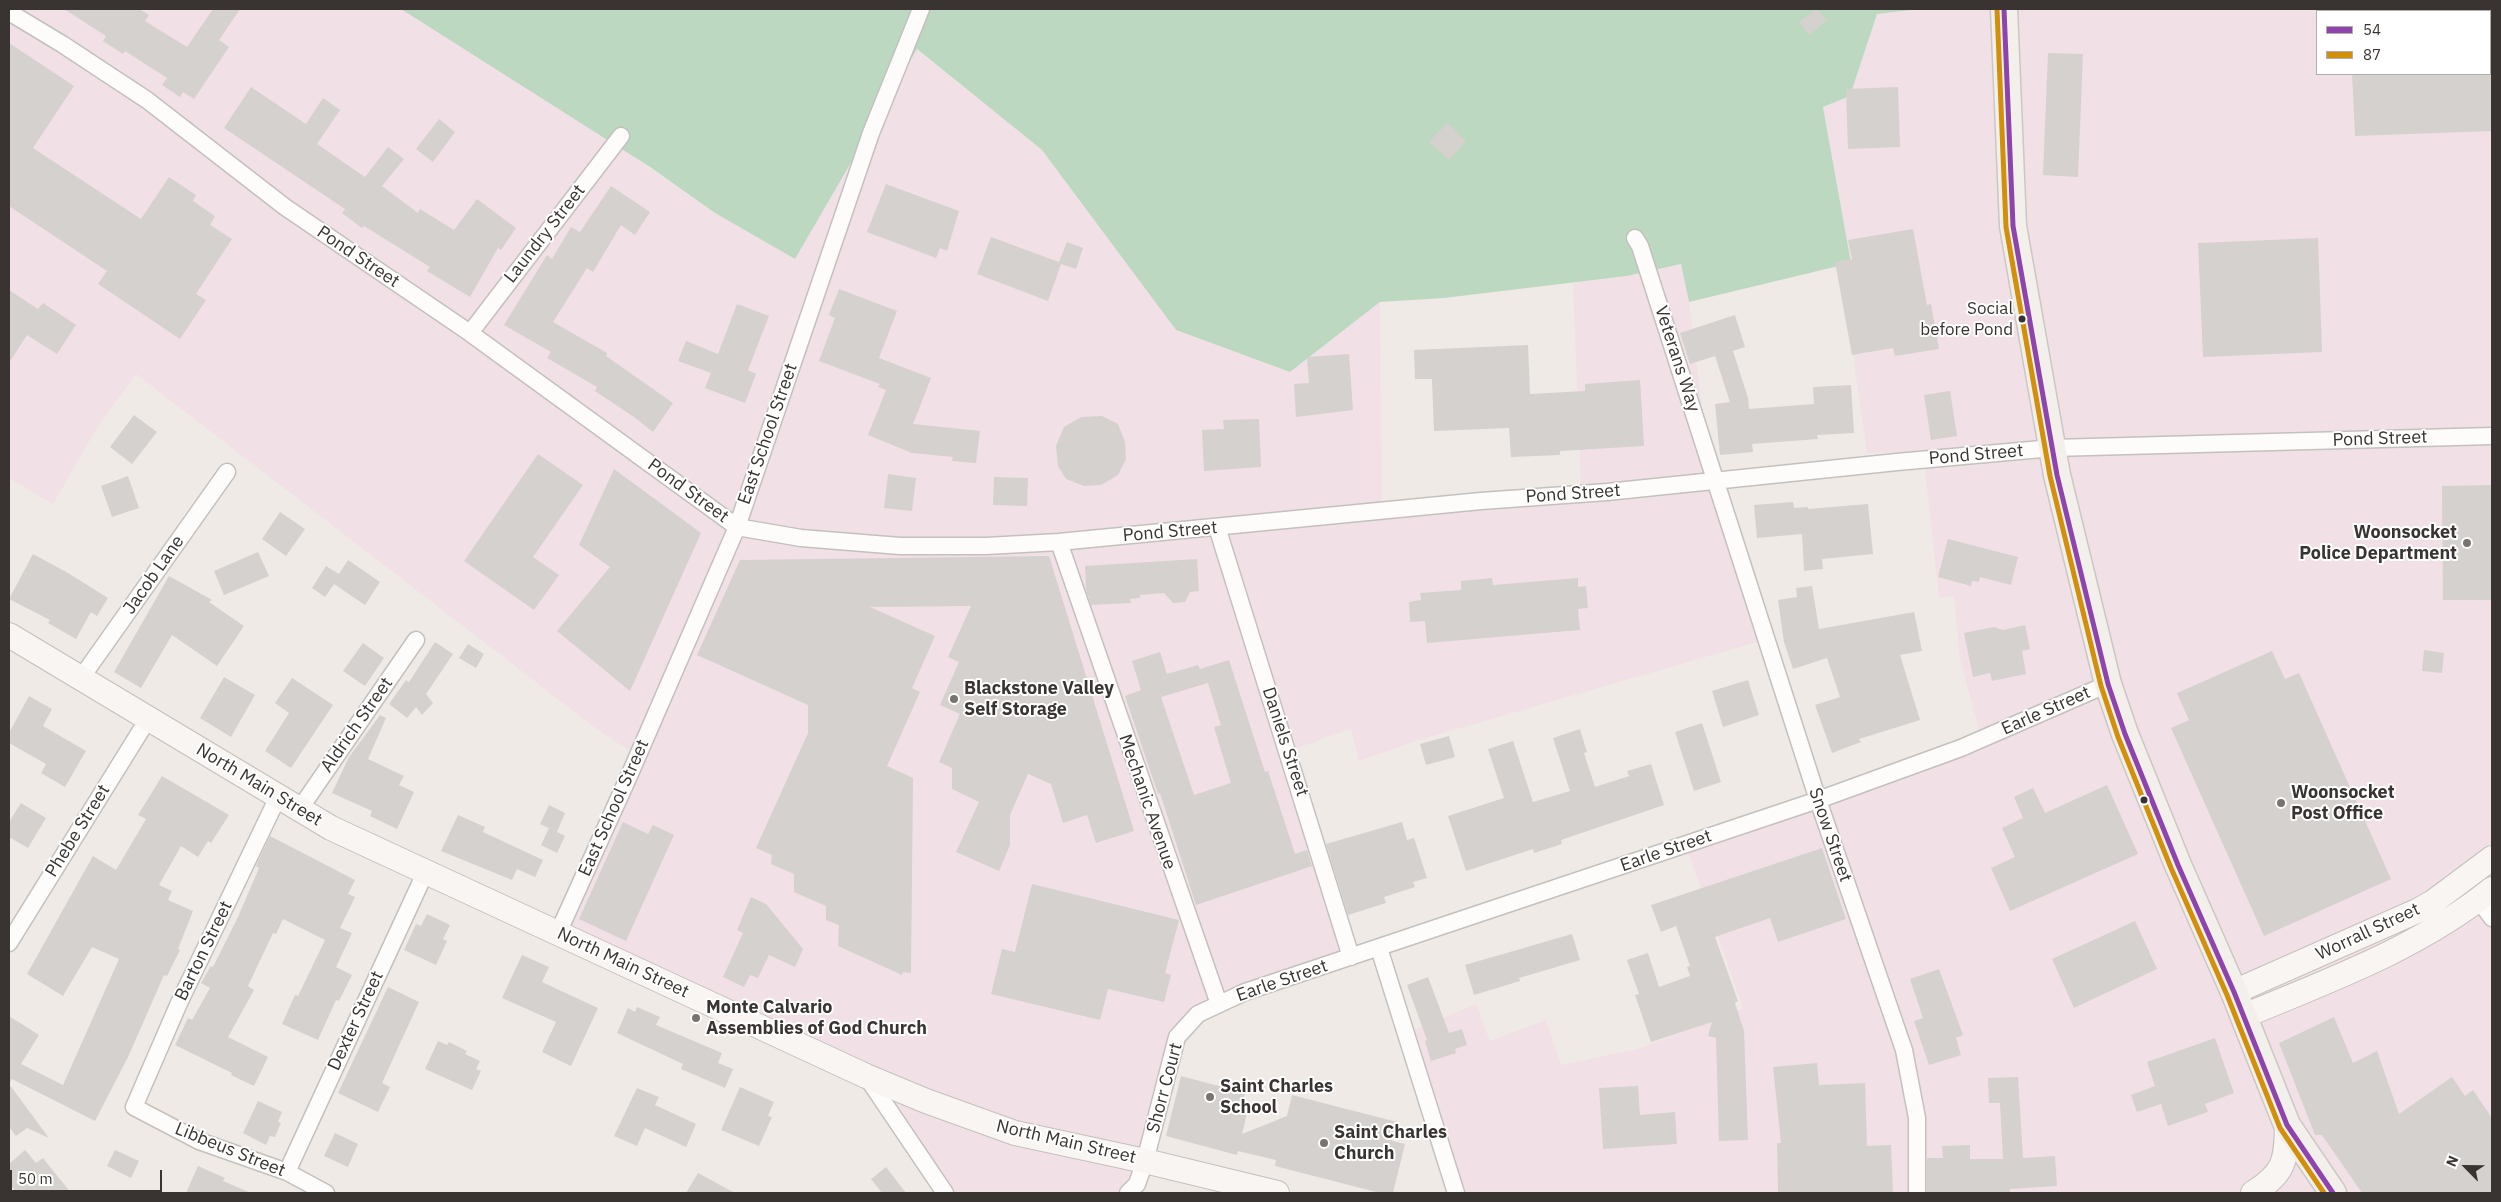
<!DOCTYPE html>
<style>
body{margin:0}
#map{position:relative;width:2501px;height:1202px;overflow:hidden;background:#f0eae6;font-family:"IBM Plex Sans",sans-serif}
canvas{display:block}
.frame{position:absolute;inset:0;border:10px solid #393432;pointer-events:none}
.legend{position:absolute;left:2316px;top:10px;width:175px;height:65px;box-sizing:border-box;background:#fff;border:1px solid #b0aead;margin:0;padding:6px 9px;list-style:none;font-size:15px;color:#393432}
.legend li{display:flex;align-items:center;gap:10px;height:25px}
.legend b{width:25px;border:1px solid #b0aead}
.north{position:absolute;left:2441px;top:1142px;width:50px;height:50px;-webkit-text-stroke:4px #fff;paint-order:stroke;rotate:293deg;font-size:14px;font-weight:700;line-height:20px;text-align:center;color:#393432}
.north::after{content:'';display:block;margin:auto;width:18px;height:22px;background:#393432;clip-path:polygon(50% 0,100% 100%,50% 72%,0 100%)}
.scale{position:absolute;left:10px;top:1170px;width:152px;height:22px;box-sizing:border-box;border:2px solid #393432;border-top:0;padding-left:6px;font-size:15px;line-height:18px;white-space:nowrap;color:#393432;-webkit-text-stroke:4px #fff;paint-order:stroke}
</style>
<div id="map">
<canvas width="2501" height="1202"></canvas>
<div class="frame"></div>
<ul class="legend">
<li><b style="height:6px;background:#8e44ad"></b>54</li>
<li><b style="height:6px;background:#d18f0a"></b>87</li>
</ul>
<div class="north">N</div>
<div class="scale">50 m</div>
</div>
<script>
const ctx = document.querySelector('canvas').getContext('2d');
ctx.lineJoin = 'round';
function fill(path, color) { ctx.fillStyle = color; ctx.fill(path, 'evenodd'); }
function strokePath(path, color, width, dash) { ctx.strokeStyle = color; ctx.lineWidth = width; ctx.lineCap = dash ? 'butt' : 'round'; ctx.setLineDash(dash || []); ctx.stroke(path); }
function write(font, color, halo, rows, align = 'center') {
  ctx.font = font + ' "IBM Plex Sans",sans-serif'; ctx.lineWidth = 4; ctx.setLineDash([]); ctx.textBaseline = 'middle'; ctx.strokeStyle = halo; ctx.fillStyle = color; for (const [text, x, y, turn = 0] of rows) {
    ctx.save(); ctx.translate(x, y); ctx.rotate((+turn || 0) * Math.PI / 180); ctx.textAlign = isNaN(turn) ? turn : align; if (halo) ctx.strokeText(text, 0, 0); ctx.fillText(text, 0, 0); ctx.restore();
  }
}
fill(new Path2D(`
 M9 9H421L715 213 795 259 916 49 1042 150 1176 330 1290 372 1380 302 1382 505 1581 489 1573 283 1627 276 1681 264 1689 302 1709 464 1764 640 1416 741 1359 761 1351 729 1286 752 1344 955 1218 1001 1175 1049 1145 1172 1125 1193H938L858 1069 554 933 634 754 594 727 136 374 97 428 53 504 9 478Z
 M1920 9H2492V1193H1451L1404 1034 1476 1004 1490 1041 1546 1020 1561 1065 1638 1049 1743 1008 1687 849 1982 741 1960 659 1954 596 1939 598 1923 451 1867 453 1855 370 1851 263 1823 107 1850 96 1877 14ZM2317 11H2490V74H2317Z`), '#f1e1e6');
fill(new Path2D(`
 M401 9H1920L1877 14 1850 96 1823 107 1851 263 1689 302 1681 264 1627 276 1444 298 1380 302 1290 372 1176 330 1042 150 917 49 795 259 715 213 650 167Z`), '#bdd8c1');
fill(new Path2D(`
 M64 9H139L149 15 145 21 187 47 213 9H240L219 40 229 47 194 99 183 92 180 97 162 85 167 78 125 51 123 54 103 41 106 36Z
 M1817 9 1827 20 1809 35 1799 22Z
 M9 43 74 86 33 148 141 219 169 177 196 195 193 201 215 216 210 225 232 239 196 294 206 300 180 339 98 284 107 271 9 206Z
 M2048 53 2083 54 2078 177 2043 175Z
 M2352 74H2492V131L2355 136Z
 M251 87 306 124 323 98 340 110 317 144 365 177 388 147 404 159 382 186 418 213 420 209 454 230 477 199 516 228 501 250 498 248 470 297 427 271 430 267 364 226 362 228 342 213 345 209 224 128Z
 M1898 87 1900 147 1848 149 1846 89Z
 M439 119 455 132 433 162 416 149Z
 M1447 123 1466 141 1449 160 1429 142Z
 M886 184 959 211 947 251 940 248 936 258 867 232Z
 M611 186 650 212 635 235 621 225 593 272 587 268 553 322 607 353 606 356 673 403 653 432 634 417 595 391 597 387 547 358 551 352 504 325 547 255 552 259 571 227 580 232Z
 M1913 229 1927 305 1931 304 1939 349 1895 356 1893 348 1852 355 1835 262 1852 259 1848 240Z
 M991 237 1059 262 1067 242 1083 248 1076 269 1061 264 1048 301 977 274Z
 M2318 238 2322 352 2203 357 2198 243Z
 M839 289 897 311 879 358 931 378 913 424 980 431 976 463 952 461 953 457 912 453 868 435 886 390 878 387 880 384 819 361 835 318 829 315Z
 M9 290 38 309 43 303 76 325 57 354 27 335 9 363Z
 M737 304 769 316 748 370 756 374 745 403 705 388 711 373 678 361 686 341 718 354Z
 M1735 315 1745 347 1733 351 1748 398 1749 409 1814 404 1813 387 1851 385 1854 433 1817 435 1818 439 1752 444 1753 452 1720 455 1715 404 1730 402 1715 356 1690 364 1680 333Z
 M1528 345 1530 394 1585 391V384L1640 380 1644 446 1560 451V455L1511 457 1509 428 1434 431 1432 379H1415L1414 350Z
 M1349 354 1353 410 1296 417 1294 384 1309 383 1307 357Z
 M1950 391 1957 436 1931 440 1924 395Z
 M134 415 157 432 132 464 110 447Z
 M1102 416 1118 424 1125 442 1126 459 1118 475 1101 485 1084 486 1066 479 1058 466 1056 446 1064 427 1081 417Z
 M1259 419 1261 467 1204 471 1202 430 1224 429 1223 420Z
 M538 454 583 485 533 557 559 575 534 610 464 561Z
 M614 469 701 533 630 691 557 631 610 567 579 545Z
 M888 474 916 478 912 511 884 508Z
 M128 476 139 508 112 517 101 486Z
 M994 477 1028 478 1027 506 993 505Z
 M2492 485V600H2443L2442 486Z
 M1793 502 1794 508 1808 507V509L1868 504 1873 554 1822 559 1823 569 1804 571 1802 534 1757 538 1754 505Z
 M280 512 305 529 286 556 262 539Z
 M1948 539 2018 557 2011 585 1980 577 1979 582 1972 581 1971 586 1938 577Z
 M258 552 269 576 224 595 214 571Z
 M33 554 68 573 108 598 97 616 91 612 76 639 48 623 50 620 9 599Z
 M1049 556 1134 831 1096 843 1087 815 1063 823 1051 784 1028 774 1010 815V845L999 871 956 852 979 802 952 789V768L939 762 960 714 940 705 959 662 948 657 971 606 870 607 935 636 912 688 920 692 887 766 913 778 911 973 903 972 902 975 838 946 839 925 826 920V906L794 892V874L771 864 772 855 756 848 808 733V705L697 655 740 560Z
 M1197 559 1199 591 1190 592 1185 602 1173 603 1164 593 1140 595V598L1130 599 1131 603 1091 605 1086 589 1085 566Z
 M348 560 380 582 365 605 334 584 325 597 312 588 326 566 339 574Z
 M169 576 212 600 209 602 244 626 217 666 172 635 141 688 114 672Z
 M1492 578 1493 585 1578 578V587L1586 586 1588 608 1578 609 1580 630 1427 643 1425 621 1410 622 1409 602 1421 600 1420 593 1461 590V581Z
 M1812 586 1819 629 1914 612 1922 651 1900 655 1920 720 1859 739 1861 742 1832 753 1815 705 1840 697 1827 658 1793 669 1784 642 1778 600 1797 597 1796 588Z
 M2025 625 2030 649 2022 651 2026 674 1992 681 1990 673 1973 677 1964 633 1994 627 2003 630Z
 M435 642 453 654 426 694 433 703 422 715 416 707 407 718 389 704 406 680 409 682Z
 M363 643 384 658 365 686 343 671Z
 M468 644 484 654 476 668 459 658Z
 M2424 650 2444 653 2442 673 2422 671Z
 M2272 651 2285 679 2299 673 2391 879 2264 936 2171 728 2189 720 2177 693Z
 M1160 652 1167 674 1198 665 1200 669 1229 660 1265 772 1268 771 1295 854 1307 850 1312 866 1196 905 1160 793 1158 794 1125 696 1141 690 1132 661ZM1208 683 1221 725 1214 727 1231 783 1194 795 1161 697Z
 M224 677 255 695 231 737 200 718Z
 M292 678 333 705 291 768 265 751 289 713 275 703Z
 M1748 680 1759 715 1723 727 1712 691Z
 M29 696 52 709 43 726 86 751 65 787 41 773 46 764 9 743V733Z
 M380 715 386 718 368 759 404 776 399 785 414 792 397 829 370 816 372 811 332 793 349 757Z
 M1702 723 1721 782 1694 791 1675 732Z
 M1580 729 1587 752 1584 753 1595 787 1629 776 1627 771 1651 764 1664 805 1561 840 1562 844 1534 853 1533 849 1466 871 1448 816 1504 798 1488 749 1513 741 1533 802 1570 791 1553 738Z
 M1449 736 1455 757 1426 765 1420 744Z
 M162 776 229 815 211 843 208 841 198 857 181 846 159 885 172 891 168 900 193 911 178 949 180 950 167 976 164 975 128 1057 95 1121 12 1079 9 1084 49 1138 27 1128 16 1136 9 1127V1016L39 1035 21 1064 63 1085 119 959 92 947 63 996 27 974 93 856 116 870 146 819 138 815Z
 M2107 785 2138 854 2010 911 1991 868 2015 857 2002 828 2023 818 2014 797 2033 788 2045 813Z
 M21 803 46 818 28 848 9 837V822Z
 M549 805 565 813 557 832 540 824Z
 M458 815 485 827 483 832 543 860 535 877 517 869 512 880 441 851Z
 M623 822 648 834 653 825 674 835 626 941 579 919Z
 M1402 822 1407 840 1414 838 1427 878 1413 882 1415 887 1384 897 1386 903 1348 915 1326 844Z
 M549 828 565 836 557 853 541 845Z
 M270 836 355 880 348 894 355 897 340 928 352 933 336 967 352 975 339 1001 336 1000 318 1040 282 1024 295 995 298 996 325 940 283 919 276 934 273 933 248 986 254 990 228 1037 268 1057 254 1086 231 1075 232 1073 175 1045 188 1018 192 1020 210 988 201 983 211 966 213 967 238 917 259 868 256 866Z
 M1822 848 1846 919 1778 942 1770 918 1715 937 1738 1001 1735 1003 1744 1031 1748 1140 1719 1141 1716 1038 1708 1036 1712 1022 1651 1042 1635 995 1639 994 1627 960 1648 953 1659 987 1690 976 1687 967 1690 966 1676 926 1661 932 1651 905Z
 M1032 884 1179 920 1165 973 1171 975 1164 1002 1108 989 1100 1020 991 994 1002 949 1015 952Z
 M751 897 766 904 803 949 795 967 769 955 758 978 750 975 744 987 723 977 743 933 737 930Z
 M427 914 450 925 443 939 447 941 436 965 404 950 416 924 421 926Z
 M2135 921 2157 969 2074 1008 2052 959Z
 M1572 934 1580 960 1519 978 1520 981 1474 995 1465 965Z
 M522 955 549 967 542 982 598 1008 571 1066 542 1052 556 1022 502 998Z
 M1939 969 1963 1035 1956 1038 1961 1055 1929 1065 1914 1021 1923 1018 1910 979Z
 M1428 977 1449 1033 1462 1029 1467 1045 1455 1049 1456 1053 1431 1061 1425 1041 1427 1040 1407 985Z
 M388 987 419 1002 382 1083 390 1087 378 1112 338 1093Z
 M637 1007 660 1017 656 1025 722 1053 718 1063 733 1069 725 1088 681 1069 683 1064 617 1033 628 1008 635 1012Z
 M2334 1017 2353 1063 2377 1051 2399 1114 2452 1077 2465 1096 2473 1090 2492 1118V1193H2362L2322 1135H2315L2279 1043Z
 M2215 1038 2234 1093 2205 1104 2208 1112 2168 1126 2161 1104 2137 1112 2131 1095 2155 1086 2147 1062Z
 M438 1041 447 1045 449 1042 467 1051 465 1054 480 1061 476 1069 481 1071 472 1090 425 1069Z
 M1817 1063 1819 1085 1865 1083 1867 1146 1891 1145 1893 1193H1778L1777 1143H1781L1773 1067Z
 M1181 1076 1245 1093 1242 1104 1249 1105 1242 1134 1287 1116 1292 1095 1397 1122 1392 1141 1405 1144 1393 1193H1380L1275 1166 1276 1160 1238 1151 1237 1155 1166 1136Z
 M2018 1077 2023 1158 2055 1156 2057 1186 2010 1189V1193H1927V1158H1943L1942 1146 1970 1145V1159H2003L2000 1103H1989L1988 1078Z
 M1638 1086 1640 1115 1675 1112 1677 1144 1603 1149 1599 1088Z
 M740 1087 774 1102 768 1116 772 1117 759 1146 721 1130Z
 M637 1088 659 1097 655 1105 696 1124 686 1147 645 1128 637 1146 614 1136Z
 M258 1101 282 1112 278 1122 281 1123 275 1137 270 1136 266 1145 243 1133Z
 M335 1133 358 1144 348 1167 324 1156Z
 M25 1150 36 1163 43 1158 71 1193H17L9 1183V1164Z
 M115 1150 139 1161 131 1178 107 1166Z
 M198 1166 225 1178 223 1181 251 1193H186Z
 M886 1167 906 1193H882L871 1179Z
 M698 1173 735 1193H686Z`), '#d5d1ce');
const street = new Path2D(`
 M9 12 62 44 147 100 285 207 470 333 737 527 801 538 900 546H986L1059 542 1481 501 1607 492 1897 462 2053 448 2492 436
 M1635 238 1640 246 1818 800 1904 1050 1917 1118V1193
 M470 333 621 136
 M1217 527 1351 957
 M1059 542 1219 1004
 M81 678 227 472
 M278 797 179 1003 134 1107 199 1141 287 1172 326 1193
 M299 810 416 640
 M2479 900 2492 918
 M558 933 629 776 737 527 871 133 921 9
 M9 943 148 719
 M1379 948 1456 1193
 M866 1076 945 1193
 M287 1172 426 871
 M1128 1193 1137 1184 1145 1161 1177 1037 1198 1014 1245 992 1818 800 1961 748 2108 684`);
const secondary = new Path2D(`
 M9 635 331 828 866 1076 926 1101 1015 1133 1145 1161 1277 1193
 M2234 992 2417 911 2433 902 2492 858
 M2244 1016C2330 980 2419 948 2492 889
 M2253 1193C2285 1173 2286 1161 2287 1125`);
const primary = new Path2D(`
 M2004 9 2013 226 2057 475 2108 684 2125 734 2178 865 2234 992 2287 1125 2333 1193`);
strokePath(street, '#c4c0bd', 19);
strokePath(secondary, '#c4c0bd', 26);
strokePath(primary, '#cac7c5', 29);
strokePath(street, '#fdfcfb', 16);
strokePath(secondary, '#f8f5f3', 24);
strokePath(primary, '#f3efea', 26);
strokePath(new Path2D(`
 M2004 9 2013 226 2057 475 2108 684 2125 734 2178 865 2234 992 2287 1125 2333 1193`), '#8e44ad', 5);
strokePath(new Path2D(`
 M1997 9 2006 227 2050 476 2101 686 2118 737 2171 868 2227 995 2280 1128 2324 1193`), '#d18f0a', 5);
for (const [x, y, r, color] of [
 [2022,319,4.5,"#393432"],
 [2467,543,5,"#797471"],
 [954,699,5,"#797471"],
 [2144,800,4.5,"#393432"],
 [2281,803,5,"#797471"],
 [696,1018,5,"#797471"],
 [1210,1097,5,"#797471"],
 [1324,1143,5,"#797471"]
]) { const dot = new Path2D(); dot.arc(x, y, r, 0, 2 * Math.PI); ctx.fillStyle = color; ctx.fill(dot); strokePath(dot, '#fff', 2); }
write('17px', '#393432', '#fff', [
 ["Social",2013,309],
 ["before Pond",2013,330]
], 'right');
write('18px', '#393432', '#fff', [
 ["Laundry Street",545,234,-52],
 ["Pond Street",358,257,34],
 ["Veterans Way",1677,359,72],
 ["East School Street",768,434,-71],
 ["Pond Street",2380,439,-2],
 ["Pond Street",1976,455,-5],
 ["Pond Street",688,491,36],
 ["Pond Street",1573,494,-4],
 ["Pond Street",1170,532,-5],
 ["Jacob Lane",154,575,-55],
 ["Earle Street",2046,711,-24],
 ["Aldrich Street",357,725,-55],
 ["Daniels Street",1285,742,72],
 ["North Main Street",259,785,31],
 ["Mechanic Avenue",1147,802,71],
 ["East School Street",614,808,-66],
 ["Phebe Street",78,831,-58],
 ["Snow Street",1830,835,71],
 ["Earle Street",1666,851,-19],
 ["Worrall Street",2368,932,-25],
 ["Barton Street",204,951,-64],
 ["North Main Street",623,963,25],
 ["Earle Street",1282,981,-19],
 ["Dexter Street",356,1021,-65],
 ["Shorr Court",1165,1088,-75],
 ["North Main Street",1066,1142,13],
 ["Libbeus Street",230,1150,22]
]);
write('bold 18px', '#393432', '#fff', [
 ["Woonsocket",2457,533,"right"],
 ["Police Department",2457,554,"right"],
 ["Blackstone Valley",964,689],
 ["Self Storage",964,710],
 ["Woonsocket",2291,793],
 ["Post Office",2291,814],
 ["Monte Calvario",706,1008],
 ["Assemblies of God Church",706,1029],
 ["Saint Charles",1220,1087],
 ["School",1220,1108],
 ["Saint Charles",1334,1133],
 ["Church",1334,1154]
], 'left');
</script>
